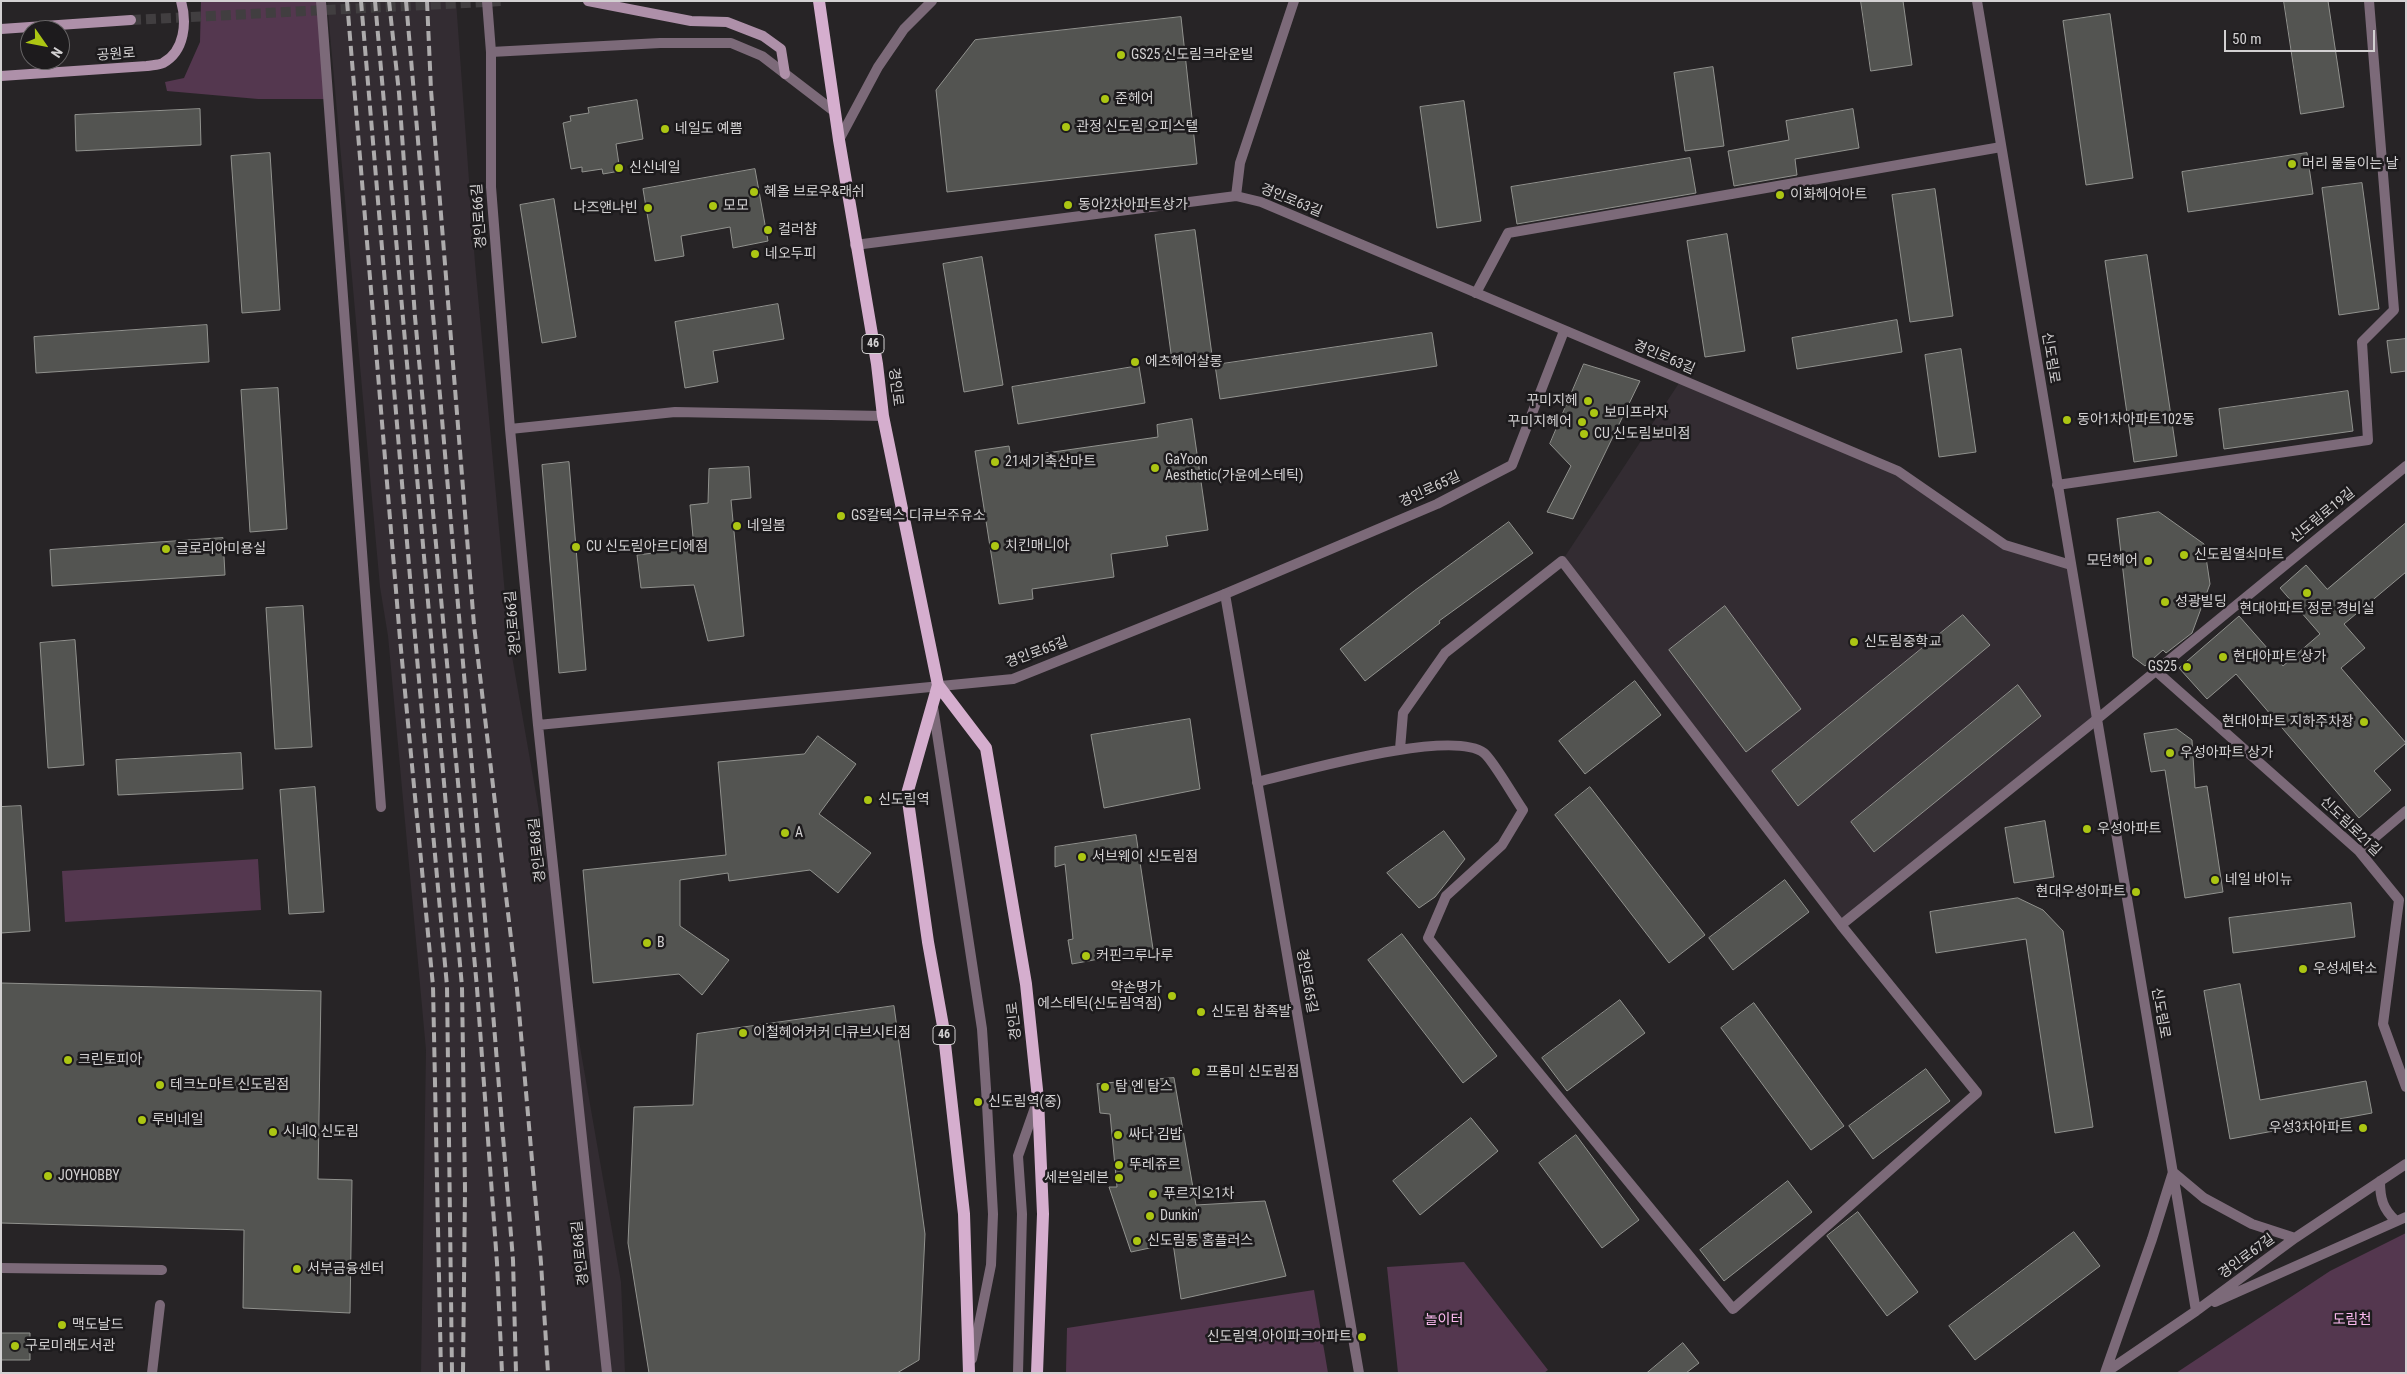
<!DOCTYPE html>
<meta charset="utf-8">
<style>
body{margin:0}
#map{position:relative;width:2407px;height:1374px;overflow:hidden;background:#272426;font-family:"Roboto Condensed",sans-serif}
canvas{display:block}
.frame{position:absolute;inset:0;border:2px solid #d3d1d2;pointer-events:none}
.north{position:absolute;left:20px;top:20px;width:50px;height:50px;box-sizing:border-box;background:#1d1b1d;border:1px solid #666465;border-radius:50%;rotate:123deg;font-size:14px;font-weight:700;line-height:20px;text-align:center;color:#d3d1d2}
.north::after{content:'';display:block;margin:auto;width:18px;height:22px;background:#acc613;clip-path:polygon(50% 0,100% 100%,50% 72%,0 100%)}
.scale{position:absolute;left:2224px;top:30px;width:151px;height:22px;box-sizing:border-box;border:2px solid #d3d1d2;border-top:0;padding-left:6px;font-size:15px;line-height:18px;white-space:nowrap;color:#d3d1d2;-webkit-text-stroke:4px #1d1b1d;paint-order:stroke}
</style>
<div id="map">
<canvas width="2407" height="1374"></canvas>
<div class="frame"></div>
<div class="north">N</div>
<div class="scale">50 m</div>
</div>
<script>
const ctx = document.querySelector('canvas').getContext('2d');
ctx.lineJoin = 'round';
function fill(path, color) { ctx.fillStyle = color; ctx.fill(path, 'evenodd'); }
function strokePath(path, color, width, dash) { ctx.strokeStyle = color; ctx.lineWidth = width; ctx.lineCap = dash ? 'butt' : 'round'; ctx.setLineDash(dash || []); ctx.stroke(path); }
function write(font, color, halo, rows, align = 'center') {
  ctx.font = font + ' "Roboto Condensed","Noto Sans KR",sans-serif'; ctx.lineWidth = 5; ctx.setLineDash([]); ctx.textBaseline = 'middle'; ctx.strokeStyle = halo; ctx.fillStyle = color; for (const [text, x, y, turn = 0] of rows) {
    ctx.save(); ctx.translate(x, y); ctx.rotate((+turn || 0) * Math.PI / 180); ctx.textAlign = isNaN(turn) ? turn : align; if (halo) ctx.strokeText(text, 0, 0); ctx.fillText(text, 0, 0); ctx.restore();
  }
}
fill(new Path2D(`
 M327 1H456L475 263 509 639 621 1282 625 1373H421L426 1050 388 636 380 587Z
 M1681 380 1898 471 2005 545 2071 565 2096 720 1841 925 1562 561Z`), '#332c32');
fill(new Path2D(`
 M201 1H318L327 99H258L167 91 165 82 184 78 200 42Z
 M258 859 261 910 65 922 62 871Z
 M2406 1233V1373H2176L2330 1271Z
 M1464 1262 1548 1370 1544 1373H1398L1387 1267Z
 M1314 1290 1328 1373H1066L1067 1328Z`), '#54374f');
const building = new Path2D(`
 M1861 1H1903L1912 65 1871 71Z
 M2284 1H2328L2344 107 2301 114Z
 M2110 14 2133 178 2086 185 2063 21Z
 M1181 17 1197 164 947 192 936 90 975 40Z
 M1713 67 1724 146 1685 151 1674 73Z
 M637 100 643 139 616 144 620 171 603 174 602 169 582 172V167L571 169 563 123 571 121 570 116 589 113 588 108Z
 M1464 101 1481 221 1437 228 1420 107Z
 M200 109 201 145 76 151 75 115Z
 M1853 109 1859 148 1795 159 1797 175 1734 186 1728 151 1789 140 1786 121Z
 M270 153 280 310 242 313 231 156Z
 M2307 153 2313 194 2188 212 2182 172Z
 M1690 158 1696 193 1517 224 1511 187Z
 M755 169 768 241 733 248 730 227 681 236 684 256 655 261 643 189Z
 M2362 183 2379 309 2339 315 2322 188Z
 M1935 189 1953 316 1910 322 1892 195Z
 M554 199 576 337 542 343 520 205Z
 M1195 230 1212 355 1172 361 1155 235Z
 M1727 234 1745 351 1705 357 1687 241Z
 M2147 255 2177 456 2134 462 2105 261Z
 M982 257 1003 385 964 392 943 264Z
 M778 304 784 339 713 351 718 382 685 388 675 322Z
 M1897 320 1902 352 1797 369 1792 338Z
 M207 325 209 362 36 373 34 337Z
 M1432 333 1437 366 1220 399 1215 365Z
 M2406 339V371L2391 373 2387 341Z
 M1961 349 1976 452 1939 457 1925 355Z
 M1584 364 1640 381 1573 519 1547 512 1571 466 1550 444Z
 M1139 366 1145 403 1018 424 1012 387Z
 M278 388 287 529 250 532 241 390Z
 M2348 391 2353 431 2224 449 2219 409Z
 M1192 419 1208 530 1166 536 1168 546 1111 554 1114 577 1032 589 1033 599 999 604 975 451 1009 446 1011 458 1158 437 1157 425Z
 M569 462 586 670 559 673 542 465Z
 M749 467 751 498 731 500 744 636 708 641 694 585 641 588 637 555 694 548 690 505 708 503 709 469Z
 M2159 512 2204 544 2210 584 2192 633 2166 653 2163 650 2145 666 2133 657 2117 519Z
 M1509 522 1533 553 1439 621 1440 623 1365 681 1340 649 1414 591Z
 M2406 523V572L2344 624 2365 648 2341 668 2406 743 2374 771 2391 790 2359 818 2236 674 2207 699 2179 668 2239 616 2283 666 2320 634 2280 588 2306 565 2327 589Z
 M223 538 225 575 52 586 50 550Z
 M303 606 312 747 275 749 266 608Z
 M1725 606 1801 709 1746 752 1669 650Z
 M1963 615 1990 645 1798 806 1772 771Z
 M75 640 84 765 48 768 40 643Z
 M1635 681 1661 715 1585 774 1559 741Z
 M2018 685 2041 716 1874 852 1851 822Z
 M1190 719 1200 789 1104 808 1091 735Z
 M2177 729 2192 740 2195 788 2207 786 2223 892 2185 898 2165 770 2151 772 2144 734Z
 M818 736 856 764 819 814 871 853 838 893 810 870 729 881 728 873 680 880V926L729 960 702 995 679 974 593 983 583 870 726 855 718 762 804 754Z
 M241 753 243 789 118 795 116 760Z
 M315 787 324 912 289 914 280 790Z
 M1590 787 1705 935 1669 963 1555 815Z
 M21 806 30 931 1 933V807Z
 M2045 821 2054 877 2014 883 2005 828Z
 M1444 831 1465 859 1435 897 1419 908 1387 873Z
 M1136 835 1153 949 1072 964 1068 940 1073 939 1065 864 1055 867V847Z
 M1785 880 1809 912 1733 970 1709 938Z
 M2018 898 2043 910 2063 931 2093 1127 2055 1133 2026 939 1936 953 1930 912Z
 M2351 903 2355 937 2233 953 2229 918Z
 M1402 934 1497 1056 1463 1083 1368 960Z
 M1 983 321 991 318 1179 352 1180 350 1313 243 1308 244 1230 1 1223Z
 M2240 984 2260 1100 2366 1081 2372 1113 2230 1139 2204 991Z
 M1620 1000 1645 1033 1567 1091 1542 1058Z
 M1754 1003 1844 1126 1811 1150 1721 1028Z
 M894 1006 925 1234 919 1360 897 1373H649L628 1243 634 1107 693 1105 697 1034Z
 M1926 1069 1950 1101 1873 1159 1849 1126Z
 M1174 1078 1196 1205 1265 1201 1286 1276 1181 1299 1173 1243 1131 1252 1109 1187H1117L1110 1114 1100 1113 1097 1084Z
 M1471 1118 1498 1151 1420 1215 1393 1181Z
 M1576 1135 1639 1220 1602 1248 1539 1163Z
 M1788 1181 1812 1212 1724 1281 1700 1250Z
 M1858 1212 1918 1292 1887 1316 1827 1236Z
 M2074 1232 2100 1266 1975 1360 1949 1326Z
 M1 1333H30V1360H1Z
 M1683 1343 1699 1363 1686 1373H1647Z`);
fill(building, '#535451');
strokePath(building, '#91928e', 1);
strokePath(new Path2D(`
 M131 20 503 1`), '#413e40', 10, [10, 5]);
strokePath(new Path2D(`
 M1236 196 1240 163 1294 1
 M1476 293 1508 233 2001 147
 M2057 485 2368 440 2362 342 2394 310 2369 1
 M933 707 982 1029 987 1104 993 1214 991 1265 972 1359
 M1257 782C1300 772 1451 728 1484 753 1493 760 1515 799 1523 810L1502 845 1446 896 1428 938 1733 1309 1977 1093 1841 925 1562 561 1445 653 1403 713 1400 749
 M1841 925 2096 720
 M1018 1373 1022 1214 1018 1156 1037 1102`), '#7c6a79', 10);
strokePath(new Path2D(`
 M321 1 381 807
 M1 1268 162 1270
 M152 1373 160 1305`), '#7c6a79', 10);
strokePath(new Path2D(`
 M487 1 491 52V187L510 429 538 725 607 1373
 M491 52 660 43H731L762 56 835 112
 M855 245 1236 196 1261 202 1898 471 2005 545 2071 565
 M510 429 675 412 883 416
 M2156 671 2359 851 2399 900 2383 1024 2406 1087
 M538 725 1013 679 1225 594 1437 504 1512 465 1564 331
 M2359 851 2406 811`), '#7c6a79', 10);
strokePath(new Path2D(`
 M1977 1 2196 1311
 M839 140 878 67 904 29 932 1
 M1225 594 1359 1373
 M2096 720 2406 466
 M2380 1181C2380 1199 2383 1209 2396 1221
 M2215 1302 2406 1217
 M2105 1373 2196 1311 2295 1238 2406 1164
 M2105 1373 2152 1239 2173 1172 2204 1198 2252 1224 2295 1238`), '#7c6a79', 10);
strokePath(new Path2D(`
 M588 1 691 21 727 22 763 36 781 49 785 74
 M1 29 131 20
 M1 76 147 66C152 65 159 65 163 63 185 51 187 22 181 1`), '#ae90a9', 10);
strokePath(new Path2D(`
 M819 1 839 140 877 364 883 416 938 685 986 748 1026 984 1038 1099 1043 1214 1037 1373
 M938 685 907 794 928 942 943 1026 964 1214 969 1373`), '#d5aece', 12);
strokePath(new Path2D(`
 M347 1 400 639 433 986 441 1373
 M361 1 415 636 447 986 452 1373
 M375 1 462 987 465 1189 463 1373
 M389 1 399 93 415 317 477 988 497 1263 502 1373
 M406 1 491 988 513 1260 516 1373
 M427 1 431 90 474 625 517 989 541 1263 548 1373`), '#adabac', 4, [10, 5]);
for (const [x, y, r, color] of [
 [1121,55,5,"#acc613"],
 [1105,99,5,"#acc613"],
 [1066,127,5,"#acc613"],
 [665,129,5,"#acc613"],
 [2292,164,5,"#acc613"],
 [619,168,5,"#acc613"],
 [754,192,5,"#acc613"],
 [1780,195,5,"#acc613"],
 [1068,205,5,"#acc613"],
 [713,206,5,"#acc613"],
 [648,208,5,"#acc613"],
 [768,230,5,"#acc613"],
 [755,254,5,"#acc613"],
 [1135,362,5,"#acc613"],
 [1588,401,5,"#acc613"],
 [1594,413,5,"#acc613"],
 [2067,420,5,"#acc613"],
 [1582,422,5,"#acc613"],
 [1584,434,5,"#acc613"],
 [995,462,5,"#acc613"],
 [1155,468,5,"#acc613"],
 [841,516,5,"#acc613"],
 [737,526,5,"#acc613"],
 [995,546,5,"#acc613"],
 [576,547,5,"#acc613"],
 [166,549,5,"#acc613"],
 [2184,555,5,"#acc613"],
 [2148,561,5,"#acc613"],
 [2307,593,5,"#acc613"],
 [2165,602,5,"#acc613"],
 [1854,642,5,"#acc613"],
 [2223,657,5,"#acc613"],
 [2187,667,5,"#acc613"],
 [2364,722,5,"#acc613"],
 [2170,753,5,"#acc613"],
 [868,800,5,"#acc613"],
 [2087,829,5,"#acc613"],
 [785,833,5,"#acc613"],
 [1082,857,5,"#acc613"],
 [2215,880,5,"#acc613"],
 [2136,892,5,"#acc613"],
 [647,943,5,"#acc613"],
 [1086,956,5,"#acc613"],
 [2303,969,5,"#acc613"],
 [1172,996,5,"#acc613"],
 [1201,1012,5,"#acc613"],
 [743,1033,5,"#acc613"],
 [68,1060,5,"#acc613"],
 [1196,1072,5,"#acc613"],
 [160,1085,5,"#acc613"],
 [1105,1087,5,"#acc613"],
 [978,1102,5,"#acc613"],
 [142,1120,5,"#acc613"],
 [2363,1128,5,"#acc613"],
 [273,1132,5,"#acc613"],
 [1118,1135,5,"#acc613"],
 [1119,1165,5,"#acc613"],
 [48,1176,5,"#acc613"],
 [1119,1178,5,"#acc613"],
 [1153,1194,5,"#acc613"],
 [1150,1216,5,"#acc613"],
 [1137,1241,5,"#acc613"],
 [297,1269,5,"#acc613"],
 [62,1325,5,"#acc613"],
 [1362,1337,5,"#acc613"],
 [15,1346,5,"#acc613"]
]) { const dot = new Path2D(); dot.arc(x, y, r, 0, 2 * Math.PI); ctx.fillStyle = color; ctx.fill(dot); strokePath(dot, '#1d1b1d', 2); }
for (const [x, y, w] of [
 [873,344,22],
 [944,1035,22]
]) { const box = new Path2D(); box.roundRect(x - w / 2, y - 9.5, w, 19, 4); ctx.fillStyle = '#1d1b1d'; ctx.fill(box); strokePath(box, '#d3d1d2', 1); }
write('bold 12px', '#d3d1d2', null, [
 ["46",873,344],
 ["46",944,1035]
]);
write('14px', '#d3d1d2', '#1d1b1d', [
 ["공원로",116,55,-4],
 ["경인로63길",1291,201,22],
 ["경인로66길",480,216,-94],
 ["경인로63길",1664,358,23],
 ["신도림로",2050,358,81],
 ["경인로",895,387,83],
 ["경인로65길",1430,490,-25],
 ["신도림로19길",2323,516,-39],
 ["경인로66길",514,623,-95],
 ["경인로65길",1037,653,-20],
 ["신도림로21길",2350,827,44],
 ["경인로68길",538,850,-96],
 ["경인로65길",1306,981,80],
 ["신도림로",2160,1013,80],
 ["경인로",1015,1021,-96],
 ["경인로68길",581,1253,-96],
 ["경인로67길",2247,1257,-36]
]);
write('14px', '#d3d1d2', '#1d1b1d', [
 ["GS25 신도림크라운빌",1131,55],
 ["준헤어",1115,99],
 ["관정 신도림 오피스텔",1076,127],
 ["네일도 예쁨",675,129],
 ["머리 물들이는 날",2302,164],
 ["신신네일",629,168],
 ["혜올 브로우&래쉬",764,192],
 ["이화헤어아트",1790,195],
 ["동아2차아파트상가",1078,205],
 ["모모",723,206],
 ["나즈앤나빈",638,208,"right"],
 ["컬러챰",778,230],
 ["네오두피",765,254],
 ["에츠헤어살롱",1145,362],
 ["꾸미지헤",1578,401,"right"],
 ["보미프라자",1604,413],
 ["동아1차아파트102동",2077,420],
 ["꾸미지헤어",1572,422,"right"],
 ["CU 신도림보미점",1594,434],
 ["GaYoon",1165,460],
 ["Aesthetic(가윤에스테틱)",1165,476],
 ["21세기축산마트",1005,462],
 ["GS칼텍스 디큐브주유소",851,516],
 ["네일봄",747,526],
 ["치킨매니아",1005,546],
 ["CU 신도림아르디에점",586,547],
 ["글로리아미용실",176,549],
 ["신도림열쇠마트",2194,555],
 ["모던헤어",2138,561,"right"],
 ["성광빌딩",2175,602],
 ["현대아파트 정문 경비실",2307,609,"center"],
 ["신도림중학교",1864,642],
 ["현대아파트 상가",2233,657],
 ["GS25",2177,667,"right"],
 ["현대아파트 지하주차장",2354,722,"right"],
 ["우성아파트 상가",2180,753],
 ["신도림역",878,800],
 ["우성아파트",2097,829],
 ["A",795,833],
 ["서브웨이 신도림점",1092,857],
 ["네일 바이뉴",2225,880],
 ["현대우성아파트",2126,892,"right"],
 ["B",657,943],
 ["커핀그루나루",1096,956],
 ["우성세탁소",2313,969],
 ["약손명가",1162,988,"right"],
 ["에스테틱(신도림역점)",1162,1004,"right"],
 ["신도림 참족발",1211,1012],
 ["이철헤어커커 디큐브시티점",753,1033],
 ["크린토피아",78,1060],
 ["프롬미 신도림점",1206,1072],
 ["테크노마트 신도림점",170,1085],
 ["탐 엔 탐스",1115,1087],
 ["신도림역(중)",988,1102],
 ["루비네일",152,1120],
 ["우성3차아파트",2353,1128,"right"],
 ["시네Q 신도림",283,1132],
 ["싸다 김밥",1128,1135],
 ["뚜레쥬르",1129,1165],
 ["JOYHOBBY",58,1176],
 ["세븐일레븐",1109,1178,"right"],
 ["푸르지오1차",1163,1194],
 ["Dunkin'",1160,1216],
 ["신도림동 홈플러스",1147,1241],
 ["서부금융센터",307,1269],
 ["맥도날드",72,1325],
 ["신도림역.아이파크아파트",1352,1337,"right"],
 ["구로미래도서관",25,1346]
], 'left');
write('14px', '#fcbaf0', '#1d1b1d', [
 ["놀이터",1444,1320],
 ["도림천",2352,1320]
]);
</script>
